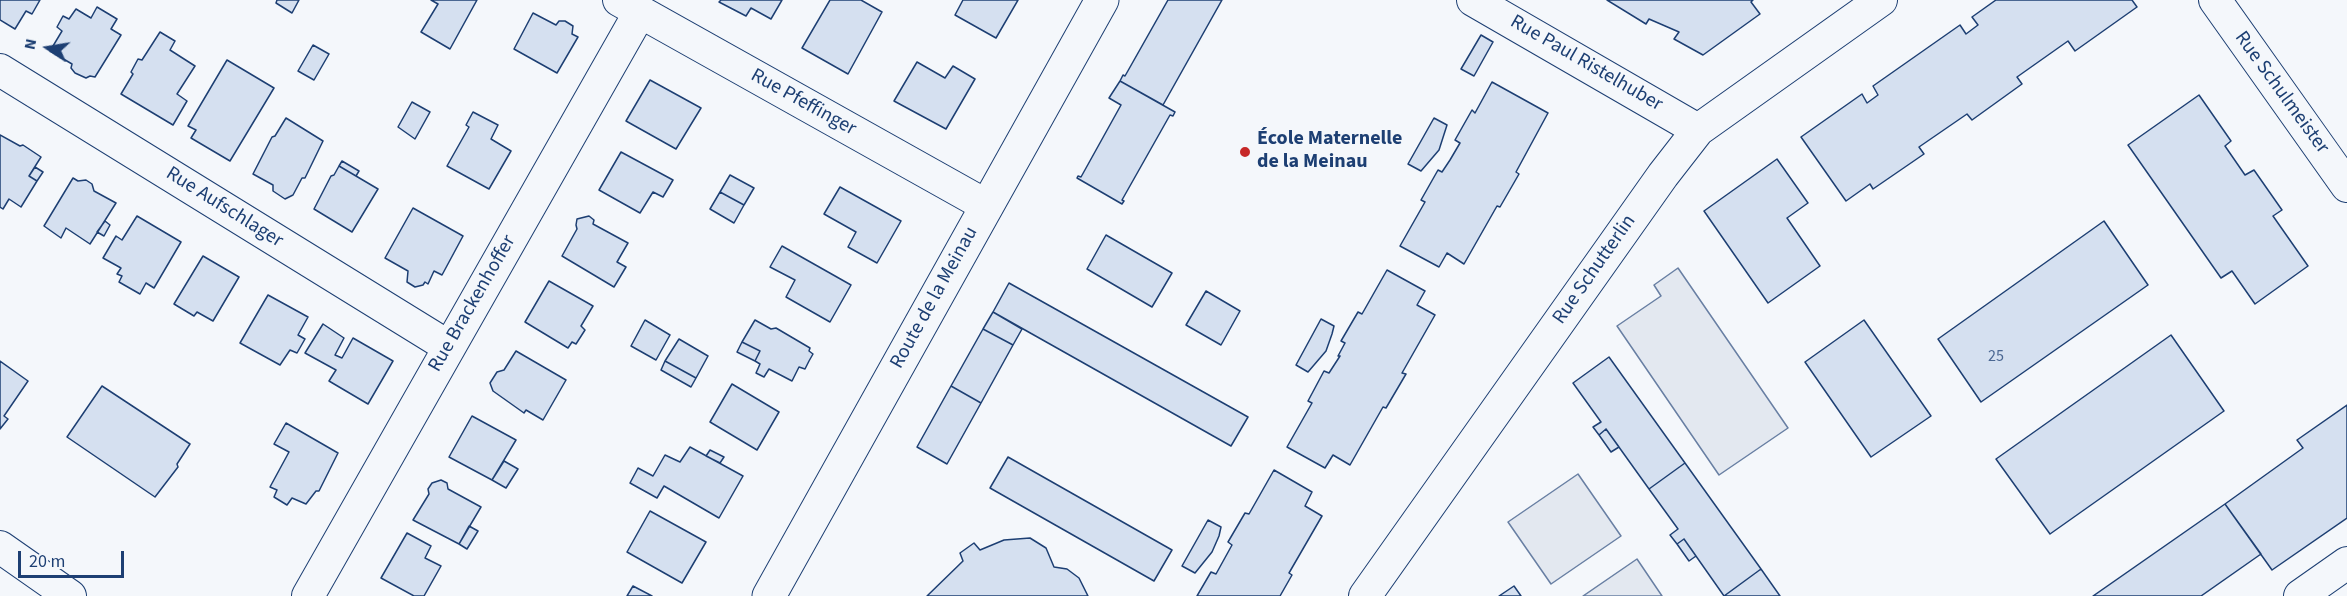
<!DOCTYPE html>
<meta charset="utf-8">
<style>
body{margin:0}
#map{position:relative;width:2347px;height:596px;overflow:hidden;background:#f4f7fb;font-family:"Source Sans 3",sans-serif}
canvas{display:block}
.north{position:absolute;left:18px;top:18px;width:60px;height:60px;-webkit-text-stroke:4px #f4f7fb;paint-order:stroke;rotate:282deg;font-size:16px;font-weight:700;line-height:24px;text-align:center;color:#1d3f73}
.north::after{content:'';display:block;margin:auto;width:21px;height:27px;background:#1d3f73;clip-path:polygon(50% 0,100% 100%,50% 72%,0 100%)}
.scale{position:absolute;left:18px;top:551px;width:106px;height:27px;box-sizing:border-box;border:3px solid #1d3f73;border-top:0;padding-left:8px;font-size:18px;line-height:21px;white-space:nowrap;color:#1d3f73;-webkit-text-stroke:4px #f4f7fb;paint-order:stroke}
</style>
<div id="map">
<canvas width="2347" height="596"></canvas>
<div class="north">N</div>
<div class="scale">20 m</div>
</div>
<script>
const ctx = document.querySelector('canvas').getContext('2d');
ctx.lineJoin = 'round';
function fill(path, color) { ctx.fillStyle = color; ctx.fill(path, 'evenodd'); }
function strokePath(path, color, width, dash) { ctx.strokeStyle = color; ctx.lineWidth = width; ctx.lineCap = dash ? 'butt' : 'round'; ctx.setLineDash(dash || []); ctx.stroke(path); }
function write(font, color, halo, rows, align = 'center') {
  ctx.font = font + ' "Source Sans 3",sans-serif'; ctx.lineWidth = 4.5; ctx.setLineDash([]); ctx.textBaseline = 'middle'; ctx.strokeStyle = halo; ctx.fillStyle = color; for (const [text, x, y, turn = 0] of rows) {
    ctx.save(); ctx.translate(x, y); ctx.rotate((+turn || 0) * Math.PI / 180); ctx.textAlign = isNaN(turn) ? turn : align; if (halo) ctx.strokeText(text, 0, 0); ctx.fillText(text, 0, 0); ctx.restore();
  }
}
const parking = new Path2D(`
 M1678 268 1788 428 1719 475 1617 326 1661 296 1654 285Z
 M1578 474 1621 536 1551 584 1508 522Z
 M1637 559 1662 596H1583Z`);
fill(parking, '#e3e8f0');
strokePath(parking, '#687fa3', 1.5);
const building = new Path2D(`
 M0 0H40L32 14 26 11 15 29 0 20Z
 M277 0H299L292 13 276 3Z
 M431 0H477L450 49 421 32 438 4Z
 M721 0H782L771 19 751 8 746 16 719 2Z
 M830 0H861L882 12 848 74 802 48Z
 M963 0H1018L996 38 955 15Z
 M1168 0H1222L1163 105 1120 81 1123 75 1125 76Z
 M1607 0H1753L1751 2 1760 14 1703 55 1674 39 1679 32 1649 19 1646 24Z
 M1996 0H2132L2137 7 2075 51 2068 41 2017 77 2022 84 1972 120 1967 114 1919 147 1924 154 1873 189 1870 184 1846 201 1801 137 1862 94 1867 103 1878 95 1873 86 1960 25 1966 34 1978 25 1972 17Z
 M97 7 117 19 111 29 121 35 95 77 90 76 86 78 75 73 71 68 72 64 50 51 62 31 57 27 63 16 69 19 76 9 91 18Z
 M533 13 556 25 559 21H565L573 26 572 34 578 37 557 73 514 49Z
 M160 32 175 41 170 50 195 66 177 94 187 101 173 125 121 94 133 74 131 72 138 59 142 60Z
 M1481 35 1493 42 1474 76 1461 69Z
 M313 45 329 54 314 80 298 71Z
 M227 60 274 88 230 161 191 138 196 130 188 126Z
 M917 62 945 78 953 66 975 79 946 129 894 101Z
 M650 80 701 108 676 149 626 121Z
 M1120 81 1175 112 1173 116 1170 115 1122 200 1124 201 1122 204 1077 178 1078 176 1081 177 1121 105 1109 98Z
 M1492 82 1548 113 1516 172 1519 174 1500 207 1497 206 1464 264 1447 253 1439 267 1400 246 1425 202 1421 200 1438 170 1442 172 1450 160 1460 143 1455 140 1472 110 1475 113Z
 M2199 95 2231 141 2225 146 2245 175 2254 170 2282 210 2273 216 2308 266 2255 304 2232 271 2221 278 2128 145Z
 M412 102 430 112 415 139 398 127Z
 M473 112 498 125 491 139 511 151 489 189 447 166 469 127 466 125Z
 M286 118 323 141 305 178H302L293 195 285 199 273 191V185L253 174 272 137 275 136Z
 M1434 118 1447 125 1439 150 1421 171 1408 164Z
 M0 135 20 146 23 145 41 157 29 176 37 181 21 207 9 199 3 209 0 207Z
 M621 152 673 180 663 197 653 192 640 213 599 190Z
 M1777 159 1808 203 1787 218 1820 266 1768 303 1704 211Z
 M342 161 359 171 356 176 339 166Z
 M339 166 378 189 352 232 314 209 331 176 334 175Z
 M35 167 43 172 37 181 29 176Z
 M730 175 754 188 744 205 720 192Z
 M73 178 78 181 86 180 92 184 94 191 116 203 90 244 66 228 61 238 44 226Z
 M840 187 901 221 877 263 848 247 856 232 824 214Z
 M720 192 744 205 734 223 710 209Z
 M413 208 463 236 442 275 434 271 428 284 425 282 423 285 415 287 407 282 408 271 385 258Z
 M137 216 181 242 154 288 146 283 140 294 119 282 122 276 117 274 121 268 103 258 116 236 122 240Z
 M589 216 594 220 593 224 628 243 617 262 626 267 614 287 562 256 577 229 576 225 577 219Z
 M105 221 110 225 104 236 97 232Z
 M2104 221 2148 285 1981 402 1938 339Z
 M1106 235 1172 273 1152 307 1087 269Z
 M782 246 851 285 830 322 786 297 795 280 770 267Z
 M203 256 239 277 213 321 197 312 194 316 174 304Z
 M1387 270 1425 291 1417 305 1435 315 1402 373 1406 374 1386 408 1383 407 1350 465 1333 455 1325 468 1287 447 1312 403 1308 401 1324 371 1329 373 1340 356H1338L1345 343 1341 341 1358 312 1362 314Z
 M549 281 593 306 581 326 585 330 576 344 572 342 568 348 525 322Z
 M1009 283 1248 417 1231 446 993 312Z
 M1206 291 1240 311 1221 345 1186 325Z
 M268 295 308 317 298 335 305 339 297 353 290 350 280 365 240 343Z
 M993 312 1022 329 1013 345 983 329Z
 M1321 319 1334 326 1332 334 1326 351 1308 372 1296 365Z
 M645 320 670 335 656 360 631 346Z
 M755 320 771 329 776 328 810 348 809 351 813 354 809 361 805 369 799 367 792 381 769 369 764 377 756 373 760 364 755 361 760 351 742 342Z
 M1864 320 1931 416 1871 457 1805 362Z
 M323 324 344 338 335 355 342 358 353 338 393 361 368 404 329 381 336 370 305 353Z
 M983 329 1013 345 981 403 951 386Z
 M2171 335 2224 411 2050 534 1996 459Z
 M679 339 708 356 696 378 665 361Z
 M742 342 760 351 755 361 737 352Z
 M516 351 566 380 543 420 526 410 524 413 493 391 490 383 497 372 504 370Z
 M1609 357 1685 463 1649 489 1606 429 1599 435 1593 427 1601 422 1573 383Z
 M0 361 28 381 4 416 8 419 0 429Z
 M665 361 696 378 691 387 661 370Z
 M732 384 779 412 757 450 710 422Z
 M102 386 190 444 177 464 178 467 155 497 67 437Z
 M951 386 981 403 947 464 917 447Z
 M2347 405V518L2272 570 2225 504 2303 448 2297 440Z
 M472 416 516 440 492 480 449 457Z
 M286 423 338 453 319 491H316L306 504 292 498 287 505 274 497 277 490 270 487 289 452 274 444Z
 M1606 429 1619 447 1611 452 1599 435Z
 M690 447 743 476 719 518 664 486 657 498 630 483 638 468 653 476 665 455 680 462Z
 M710 450 724 457 720 463 706 456Z
 M1008 457 1172 550 1154 581 990 488Z
 M504 461 518 469 506 488 492 480Z
 M1685 463 1761 569 1724 596 1684 539 1677 544 1670 535 1678 529 1649 489Z
 M1274 470 1312 492 1305 506 1322 516 1289 573 1292 575 1280 596H1197L1211 572 1216 574 1232 545 1228 542 1245 513 1249 514Z
 M441 480 447 483 448 489 481 507 459 544 413 520 429 494 428 489 432 483Z
 M2225 504 2261 554 2201 596H2093Z
 M650 511 706 542 682 583 627 552Z
 M1208 520 1221 527 1219 536 1212 552 1195 573 1182 566Z
 M469 526 478 531 467 549 459 544Z
 M407 533 431 546 425 558 441 566 424 596H414L381 578Z
 M1030 538 1046 548 1054 567 1067 569 1079 578 1088 596H927L963 561 960 553 974 543 980 550 1004 540Z
 M1684 539 1696 556 1689 561 1677 544Z
 M1761 569 1780 596H1724Z
 M633 586 652 596H627Z
 M1514 586 1521 596H1499Z`);
fill(building, '#d5e0f0');
strokePath(building, '#1d3f73', 1.5);
const street = new Path2D(`
 M619 0 987 206
 M1473 0 1698 130
 M2215 0 2347 186
 M0 70 449 347
 M0 547 70 596
 M308 596 640 12
 M1365 596 1663 175 1698 130 1881 0
 M2300 596 2347 563`);
const secondary = new Path2D(`
 M769 596 1102 0`);
strokePath(street, '#1d3f73', 34);
strokePath(secondary, '#1d3f73', 35);
strokePath(street, '#f4f7fb', 32);
strokePath(secondary, '#f4f7fb', 33);
for (const [x, y, r, color] of [
 [1245,152,6,"#c62828"]
]) { const dot = new Path2D(); dot.arc(x, y, r, 0, 2 * Math.PI); ctx.fillStyle = color; ctx.fill(dot); strokePath(dot, '#f4f7fb', 2); }
write('16px', '#4b6792', null, [
 ["25",1996,357]
]);
write('20px', '#1d3f73', '#f4f7fb', [
 ["Rue Paul Ristelhuber",1586,64,30],
 ["Rue Schulmeister",2281,93,54],
 ["Rue Pfeffinger",803,103,29],
 ["Rue Aufschlager",224,208,32],
 ["Rue Schutterlin",1595,270,-55],
 ["Route de la Meinau",935,298,-61],
 ["Rue Brackenhoffer",473,304,-60]
]);
write('bold 20px', '#1d3f73', '#f4f7fb', [
 ["École Maternelle",1257,140],
 ["de la Meinau",1257,163]
], 'left');
</script>
